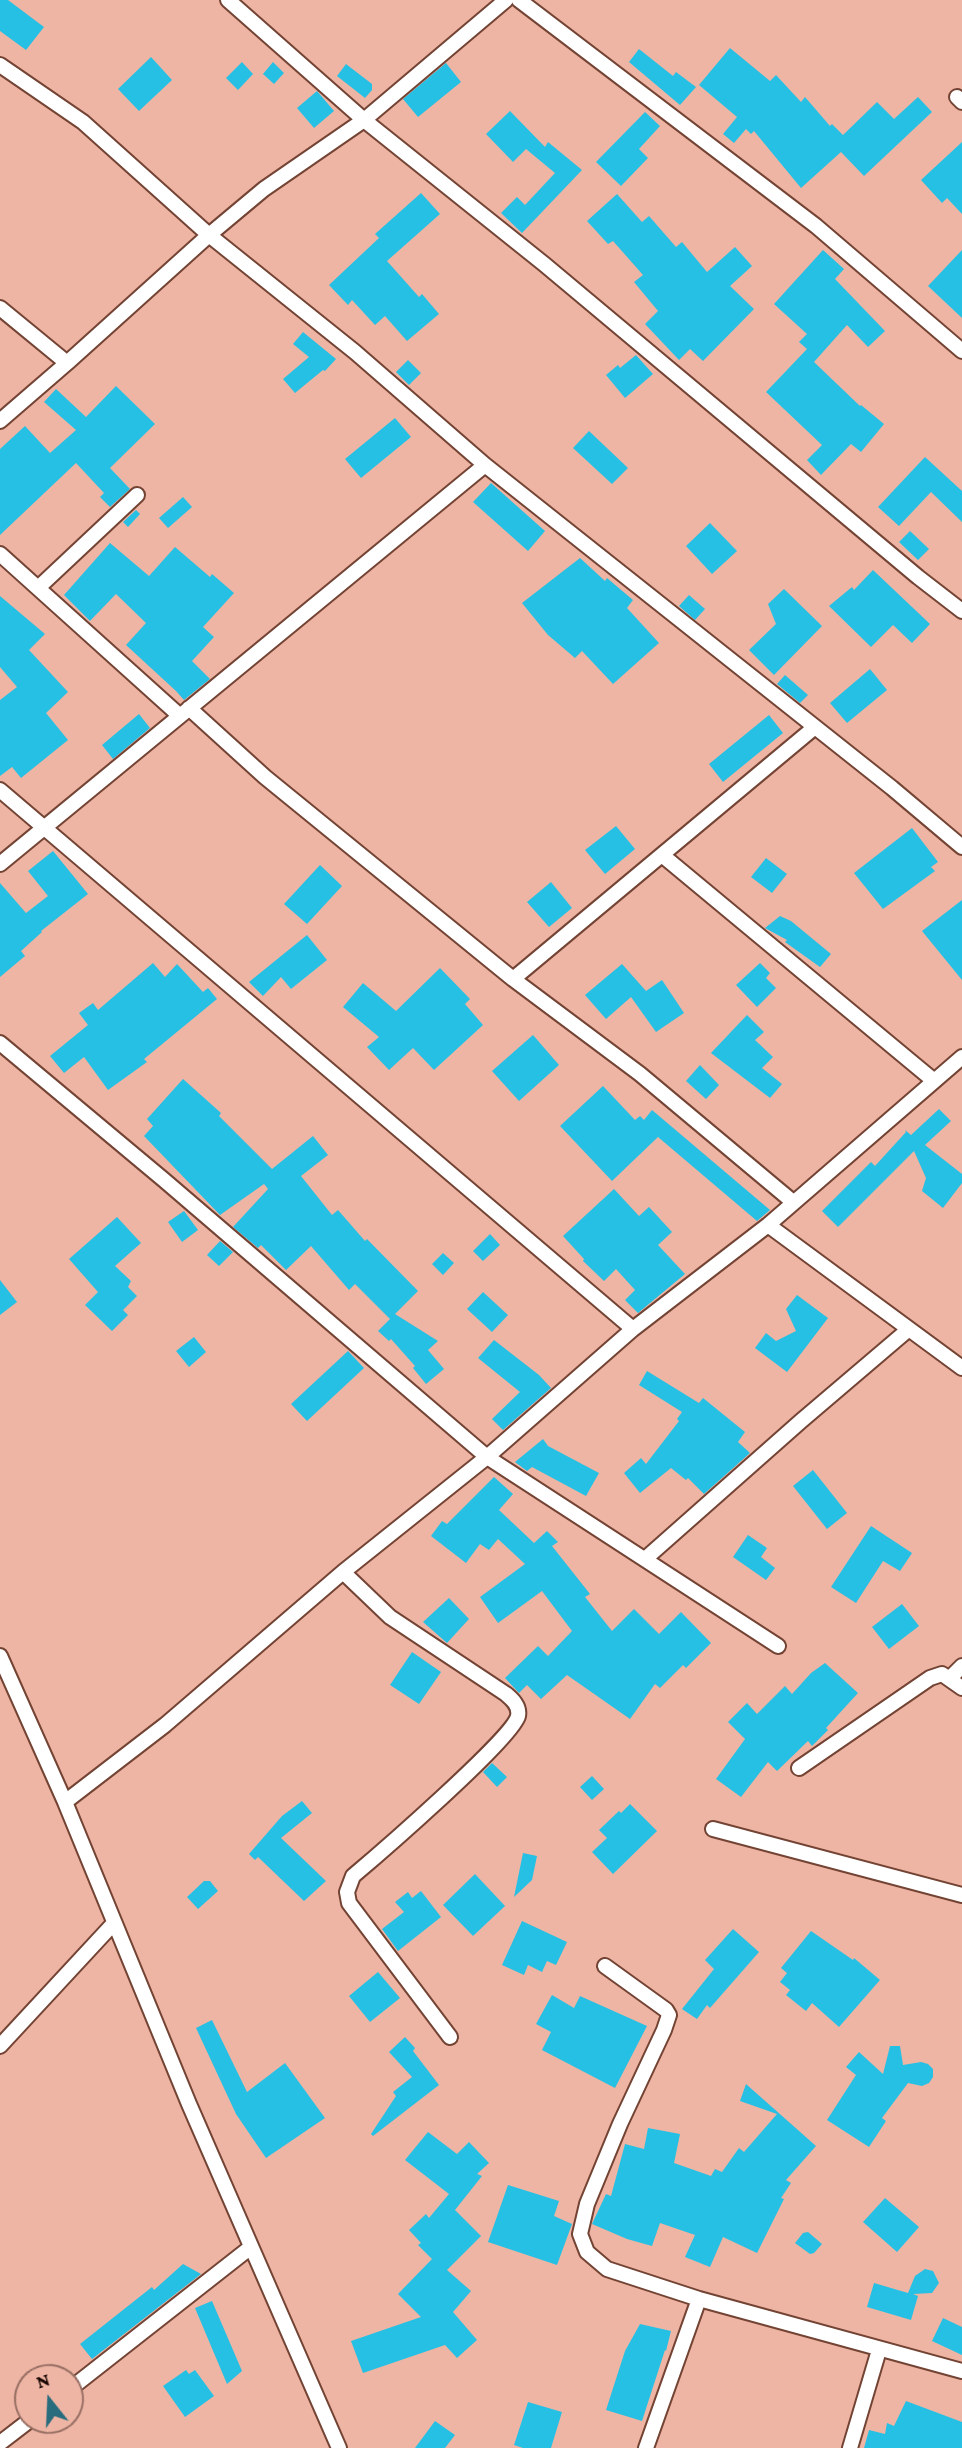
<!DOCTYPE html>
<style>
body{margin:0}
#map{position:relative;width:962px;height:2448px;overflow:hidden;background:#eeb5a4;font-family:"Crimson Pro",serif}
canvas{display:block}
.north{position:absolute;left:14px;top:2364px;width:70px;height:70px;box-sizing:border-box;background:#eeb5a4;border:2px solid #986f64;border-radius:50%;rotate:342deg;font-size:19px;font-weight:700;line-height:28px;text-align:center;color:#180603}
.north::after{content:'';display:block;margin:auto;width:24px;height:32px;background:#296c7e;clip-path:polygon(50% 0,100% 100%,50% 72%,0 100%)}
</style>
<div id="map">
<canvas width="962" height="2448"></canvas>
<div class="north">N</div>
</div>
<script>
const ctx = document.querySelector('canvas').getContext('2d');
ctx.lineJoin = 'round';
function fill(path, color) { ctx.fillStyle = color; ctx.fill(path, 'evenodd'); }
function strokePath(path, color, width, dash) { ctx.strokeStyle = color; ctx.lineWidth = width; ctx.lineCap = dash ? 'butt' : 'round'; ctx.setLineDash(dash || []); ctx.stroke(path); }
fill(new Path2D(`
 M0 0H8L44 27 26 50 0 31Z
 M730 48 770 81 776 75 801 102 805 97 830 126 832 124 843 135 877 102 894 119 918 97 932 112 864 176 841 152 801 188 754 131 751 134 746 129 734 143 723 134 737 117 699 85Z
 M639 49 673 76 676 72 696 87 680 105 629 62Z
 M151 57 172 80 139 111 118 89Z
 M242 62 253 74 238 90 226 78Z
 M273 62 284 73 274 84 263 74Z
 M446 63 461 82 418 117 403 99Z
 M346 64 372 84V90L365 98 337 76Z
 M317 91 334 111 314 128 297 108Z
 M510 111 545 147 548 142 582 170 522 233 501 213 517 197 525 205 555 173 526 149 513 162 486 134Z
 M645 112 660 126 639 149 648 158 621 186 596 162Z
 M962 142V214L947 198 942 203 921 180Z
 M421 193 440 214 387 261 419 297 422 294 439 314 407 341 385 316 375 325 352 300 348 305 329 285 379 238 375 234Z
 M617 194 642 222 649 216 676 247 682 242 707 272 735 247 752 266 730 286 754 309 703 361 690 349 679 360 645 324 658 311 634 282 643 275 613 241 608 244 587 221Z
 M823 250 844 269 835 279 885 331 868 347 847 325 814 362 860 406 861 405 884 424 861 452 851 444 821 475 807 460 822 445 766 392 807 349 799 342 807 334 774 304Z
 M962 250V318L928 286Z
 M303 332 336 359 325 371 323 370 295 393 283 379 309 357 293 344Z
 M636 355 653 374 625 398 606 375 618 365 620 368Z
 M408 360 421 373 409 385 396 372Z
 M116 386 155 424 110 468 130 489 110 507 100 497 104 493 76 463 0 535V449L25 426 50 453 76 430 44 402 56 389 86 417Z
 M395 418 411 437 361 478 345 459Z
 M589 431 628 468 612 484 573 448Z
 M925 457 962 491V522L931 492 899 526 878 507Z
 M491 483 545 531 528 551 473 502Z
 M183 497 192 507 168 528 159 518Z
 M136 510 140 514 128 527 123 522Z
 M710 523 737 551 712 574 686 546Z
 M910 531 929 549 918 560 899 542Z
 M110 543 149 576 175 547 210 577 212 574 234 593 203 627 214 637 192 661 210 679 184 700 176 691 126 645 146 623 116 594 90 621 64 595Z
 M580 558 605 581 607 578 633 600 627 608 659 643 613 684 582 651 575 658 548 635 522 603Z
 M873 570 930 624 912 643 893 625 871 647 829 606 852 587 854 590Z
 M784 589 822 626 774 675 749 650 776 624 768 604Z
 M689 595 705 609 695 620 679 606Z
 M0 596 45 634 29 650 68 692 46 713 68 740 21 778 12 767 0 776V700L17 687 0 667Z
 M870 669 887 690 847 723 830 703Z
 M785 675 808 695 800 703 777 684Z
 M139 714 150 728 113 759 102 745Z
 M769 715 783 733 723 782 709 764Z
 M616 826 635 849 605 874 585 850Z
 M912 828 938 862 931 867 935 871 883 909 854 873Z
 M53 851 88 894 41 931 42 932 21 951 25 956 0 977V883L26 913 48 896 28 871Z
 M766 858 787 874 772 893 751 877Z
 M320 865 342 886 307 924 284 904Z
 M551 882 572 908 549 927 527 902Z
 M962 900V980L922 931Z
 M780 916 791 921 831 954 820 967 785 942 787 940 765 928Z
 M307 935 327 960 291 989 281 977 263 996 249 982Z
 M153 963 165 977 177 964 203 992 208 988 217 999 144 1059 147 1062 108 1090 84 1057 64 1073 50 1056 88 1025 79 1013 93 1003 98 1010Z
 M760 963 770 973 766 978 776 988 757 1007 736 985Z
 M622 964 646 991 662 980 684 1013 656 1032 631 997 606 1019 585 995Z
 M440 968 470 999 465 1004 483 1025 434 1070 413 1048 389 1070 367 1047 379 1037 343 1007 363 983 396 1011Z
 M747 1015 764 1032 755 1040 773 1057 762 1068 782 1084 770 1098 711 1053Z
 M533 1035 559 1065 519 1101 492 1071Z
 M700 1065 719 1085 706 1099 686 1081Z
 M183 1079 221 1113 219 1116 272 1169 313 1136 328 1155 301 1176 332 1215 338 1210 365 1241 367 1239 418 1291 390 1319 355 1284 349 1290 311 1246 286 1270 261 1245 258 1248 233 1227 268 1189 264 1184 220 1215 144 1136 153 1126 147 1119Z
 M603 1086 635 1120 640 1116 644 1120 652 1110 770 1210 757 1221 658 1137 612 1181 560 1126Z
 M939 1109 951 1121 925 1145 962 1174V1183L943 1208 922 1191 926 1178 914 1151 838 1227 822 1211 871 1162 875 1166 906 1132 905 1130 911 1135Z
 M614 1189 639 1216 649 1207 672 1232 658 1245 685 1274 638 1313 625 1300 635 1290 616 1269 604 1281 583 1261 584 1259 563 1236Z
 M184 1211 198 1230 182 1242 168 1222Z
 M117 1217 141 1243 115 1266 131 1281 128 1287 137 1296 123 1310 128 1315 112 1331 85 1305 98 1292 69 1259Z
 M490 1234 500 1245 483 1261 473 1251Z
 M220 1241 233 1252 219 1266 207 1255Z
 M443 1253 454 1263 443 1275 432 1264Z
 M0 1280 17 1302 0 1315Z
 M483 1292 508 1315 492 1332 467 1309Z
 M797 1295 828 1318 787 1372 755 1348 766 1333 776 1341 796 1331 786 1309Z
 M395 1314 438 1341 428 1350 444 1369 426 1384 413 1368 415 1366 391 1339 389 1341 378 1331Z
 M194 1337 206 1352 189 1367 176 1351Z
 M494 1340 539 1375 551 1388 503 1430 492 1419 520 1392 478 1358Z
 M348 1351 364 1368 307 1421 291 1404Z
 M647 1371 699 1403 703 1398 745 1432 738 1442 750 1453 704 1494 688 1478 686 1480 671 1468 640 1493 624 1473 641 1458 646 1464 679 1421 677 1419 682 1412 639 1385Z
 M543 1439 548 1446 599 1473 586 1496 532 1467 527 1471 515 1462Z
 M813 1470 847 1513 827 1529 793 1486Z
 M494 1477 513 1494 499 1510 534 1543 547 1531 558 1542 552 1546 590 1594 585 1597 612 1631 634 1609 659 1634 681 1612 711 1643 686 1668 683 1665 660 1688 655 1684 630 1719 567 1675 541 1699 527 1685 519 1693 505 1678 538 1646 548 1656 572 1631 542 1591 498 1623 480 1597 525 1564 498 1539 489 1550 480 1544 466 1563 431 1536 442 1521 447 1524Z
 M871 1526 912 1553 900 1571 883 1561 856 1603 831 1587Z
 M748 1535 767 1548 761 1557 775 1568 766 1580 733 1557Z
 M449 1598 469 1619 447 1643 423 1622Z
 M902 1604 919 1626 889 1649 872 1627Z
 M412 1652 441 1672 419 1704 390 1685Z
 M825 1663 858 1693 826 1728 828 1730 812 1746 808 1741 777 1771 768 1762 741 1797 716 1779 745 1739 728 1722 747 1703 757 1714 785 1686 792 1694 811 1673Z
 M492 1763 507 1777 497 1787 483 1772Z
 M592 1776 604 1789 592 1800 580 1787Z
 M302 1801 312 1813 281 1838 326 1881 304 1901 258 1857 255 1860 249 1854 282 1816Z
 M630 1804 657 1831 613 1874 592 1852 607 1838 599 1830 619 1811 621 1813Z
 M523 1853 537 1856 532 1880 514 1897Z
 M475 1874 505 1906 473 1936 443 1905Z
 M204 1881H210L218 1891 198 1909 187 1897Z
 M421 1891 441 1917 398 1951 382 1929 404 1912 395 1902 408 1892 412 1898Z
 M522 1921 567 1942 556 1965 547 1961 542 1972 528 1965 524 1975 502 1965Z
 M733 1929 759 1952 710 2008 707 2005 697 2019 682 2009 714 1969 705 1960Z
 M811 1931 853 1960 854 1958 880 1980 839 2027 812 2003 806 2011 786 1995 790 1990 780 1982 787 1973 781 1968Z
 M378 1972 400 1998 370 2022 349 1996Z
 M552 1995 574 2008 580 1996 647 2026 615 2088 542 2050 551 2032 536 2024Z
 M212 2020 247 2092 285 2063 325 2118 266 2158 236 2114 196 2028Z
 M405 2037 415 2048 413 2051 439 2085 373 2136 371 2134 396 2096 393 2092 412 2077 389 2052Z
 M890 2046H900L903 2065 921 2062 928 2064 933 2069V2077L929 2083 922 2086 908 2083 882 2118 886 2121 869 2147 827 2120 856 2075 846 2067 859 2052 883 2074Z
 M746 2084 816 2146 786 2180 791 2183 781 2198 784 2199 757 2253 723 2237 710 2267 685 2257 695 2235 660 2223 652 2246 627 2239 592 2224 606 2194 611 2196 625 2144 644 2149 648 2128 680 2134 674 2163 711 2176 715 2169 722 2172 739 2148 744 2152 777 2114 740 2101Z
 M428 2132 457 2154 469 2142 489 2163 477 2174 482 2176 455 2210 481 2236 447 2270 471 2291 453 2312 477 2340 457 2358 445 2345 363 2373 351 2341 421 2317 398 2294 432 2259 418 2245 421 2243 409 2230 426 2214 429 2218 449 2194 405 2160Z
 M508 2185 559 2201 554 2216 572 2224 557 2265 488 2242Z
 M885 2198 919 2227 897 2252 863 2222Z
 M808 2232 822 2244 814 2253 810 2254 795 2243 803 2233Z
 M183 2264 201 2274 92 2359 80 2344 152 2287 154 2290Z
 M925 2269 933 2271 939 2283 932 2293 913 2294 918 2296 911 2320 867 2307 874 2283 908 2293 915 2276Z
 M212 2301 242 2371 227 2384 195 2308Z
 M943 2318 962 2327V2355L932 2341Z
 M640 2324 671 2331 666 2351 665 2350 642 2421 606 2410 625 2351Z
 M186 2370 189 2374 195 2370 214 2396 185 2417 163 2386Z
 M906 2401 962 2422V2448H864L869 2430 885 2434 887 2423 894 2426Z
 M528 2402 562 2412 551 2448H523L514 2445Z
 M435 2421 455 2435 445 2448H415Z`), '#25c0e4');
const minor = new Path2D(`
 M228 0 364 120 544 264 918 577 962 611
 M519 0 816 226 962 351
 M0 65 83 122 209 235 355 352 485 465 892 788 962 847
 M957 97 962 102
 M0 308 67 363 209 235 264 189 364 120 506 0
 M0 421 67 363
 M0 554 180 716
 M38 588 137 495
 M189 708 265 777 513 979 640 1074 793 1202
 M0 790 633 1329
 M662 855 933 1080
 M0 864 485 465
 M513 979 815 727
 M0 1043 164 1180 487 1457 778 1646
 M768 1225 962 1368
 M645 1559 801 1421 909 1329
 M343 1572 390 1617 506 1694C512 1699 520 1706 518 1716 513 1738 378 1855 353 1876L347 1892 349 1903 450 2037
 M0 1656 65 1802 189 2104 339 2448
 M950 1678 962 1666
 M799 1768 930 1678 942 1674 962 1688
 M65 1802 165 1725 343 1572 487 1457 633 1329 768 1225 962 1057
 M713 1829 962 1895
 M605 1966 666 2010 669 2015 664 2030 620 2124 587 2204 580 2234 587 2252 607 2269 699 2299 962 2371
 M0 2046 114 1923
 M70 2389 251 2247
 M0 2443 30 2420
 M646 2448 699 2299
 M850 2448 879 2350`);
strokePath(minor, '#734334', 18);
strokePath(minor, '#fff', 14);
</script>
